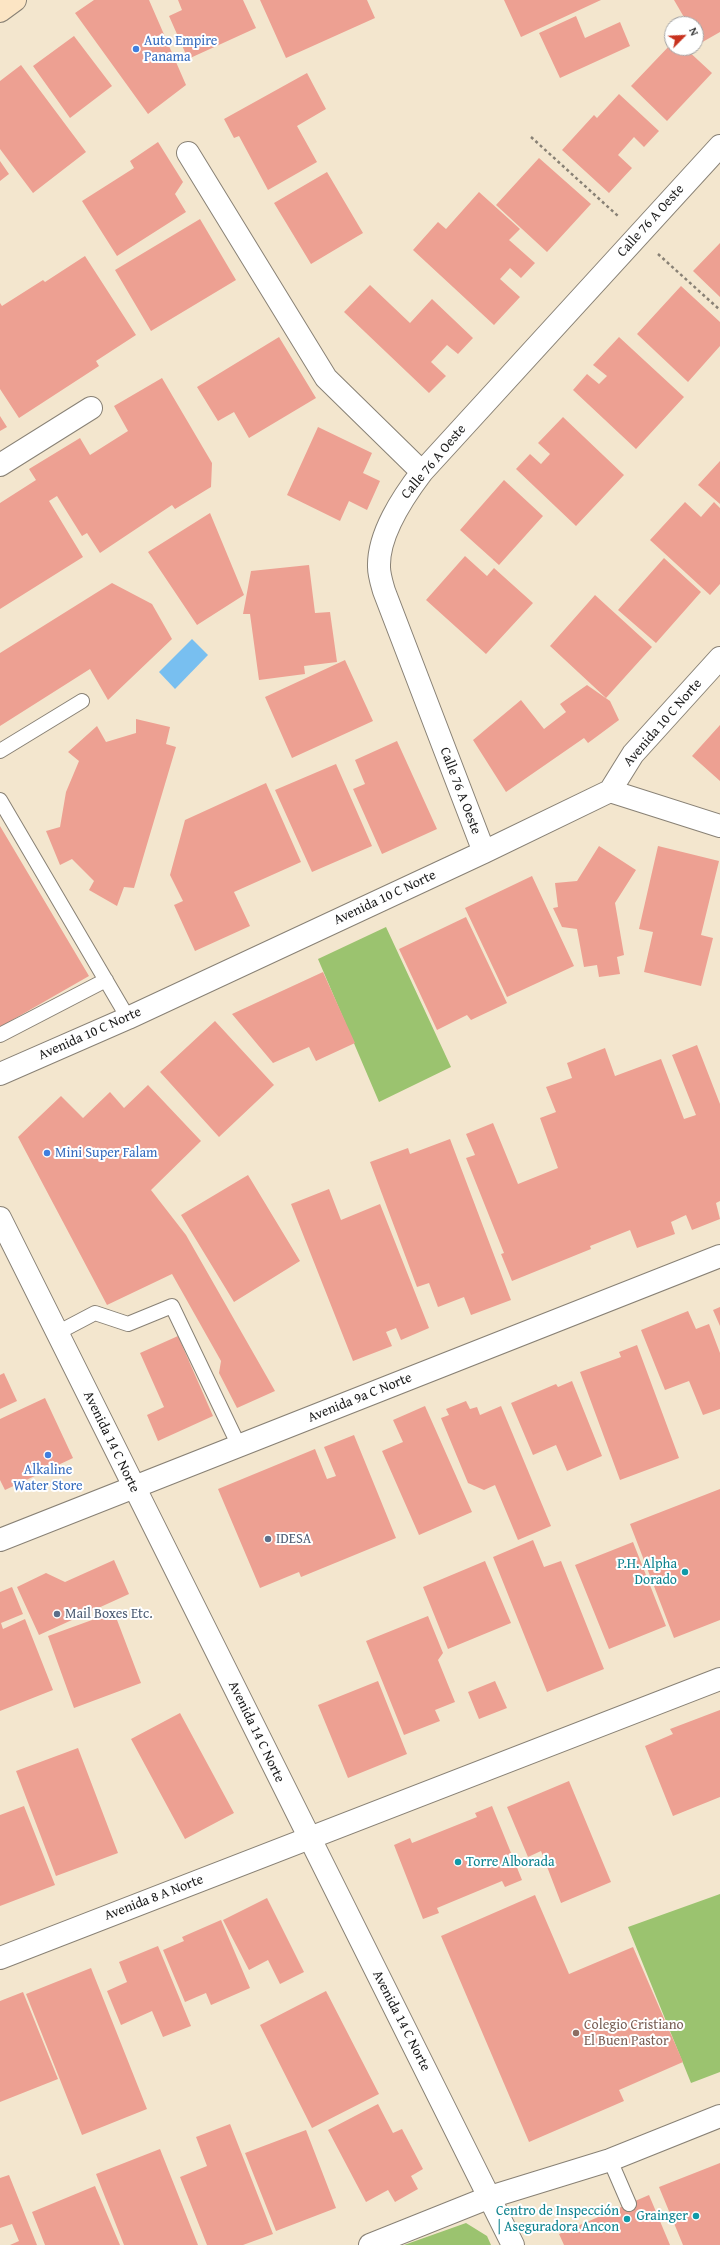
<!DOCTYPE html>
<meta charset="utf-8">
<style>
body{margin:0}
#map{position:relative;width:720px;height:2245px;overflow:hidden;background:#f3e6ce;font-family:"Gentium Book Plus",serif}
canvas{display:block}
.north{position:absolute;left:664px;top:16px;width:40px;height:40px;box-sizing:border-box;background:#fff;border:1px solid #a4a4a4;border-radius:50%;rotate:66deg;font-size:11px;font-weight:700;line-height:16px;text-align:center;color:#1c1c1c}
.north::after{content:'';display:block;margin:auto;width:14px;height:18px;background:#c8321e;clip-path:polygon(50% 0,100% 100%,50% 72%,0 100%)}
</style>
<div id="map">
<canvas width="720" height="2245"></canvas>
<div class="north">N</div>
</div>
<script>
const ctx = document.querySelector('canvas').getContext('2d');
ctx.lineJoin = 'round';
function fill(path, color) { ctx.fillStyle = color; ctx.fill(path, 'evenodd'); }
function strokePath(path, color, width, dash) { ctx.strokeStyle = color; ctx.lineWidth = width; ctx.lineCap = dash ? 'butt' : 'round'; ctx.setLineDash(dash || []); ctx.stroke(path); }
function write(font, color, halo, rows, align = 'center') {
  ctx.font = font + ' "Gentium Book Plus",serif'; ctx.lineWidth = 4; ctx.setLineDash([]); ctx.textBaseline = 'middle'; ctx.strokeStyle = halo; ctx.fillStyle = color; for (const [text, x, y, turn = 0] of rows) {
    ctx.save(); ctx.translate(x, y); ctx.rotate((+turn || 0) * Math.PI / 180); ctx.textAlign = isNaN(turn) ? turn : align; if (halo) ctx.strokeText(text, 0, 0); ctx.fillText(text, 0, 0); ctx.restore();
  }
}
fill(new Path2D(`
 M386 927 451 1067 379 1102 318 959Z
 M720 1894V2072L691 2083 628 1927Z
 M466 2223 487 2236 491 2245H404Z`), '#9bc36f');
fill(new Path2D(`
 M192 639 208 655 175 689 159 672Z`), '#78bff0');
fill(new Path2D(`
 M94 0H149L186 85 148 114 75 13Z
 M178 0H243L256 28 188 59 169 16 182 10Z
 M260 0H367L375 18 286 58Z
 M504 0H601L521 37Z
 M674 0H720V32L699 44 696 39V24H688Z
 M576 16 585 38 620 22 630 46 560 78 539 33Z
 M74 36 112 86 70 118 33 66Z
 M672 43V48H685L712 73 667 121 631 86Z
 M21 65 86 152 33 193 0 149V81Z
 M307 73 326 109 297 126 317 162 268 190 239 136 234 138 224 119Z
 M619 94 659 131 644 147 634 137 618 155 632 168 609 193 562 150 594 115 597 118Z
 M158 142 183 182 175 194 186 212 117 256 82 201 134 168 130 161Z
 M539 158 591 204 547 252 496 205Z
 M0 161 9 174 0 181Z
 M327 172 363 233 311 264 274 203Z
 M479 192 520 229 509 240 535 263 521 278 510 268 500 279 520 297 494 325 413 250 438 222 446 229Z
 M200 219 236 280 151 331 115 270Z
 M720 243V297L693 271Z
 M85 256 136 335 96 361 99 366 19 418 0 389V303L2 306 43 280 45 282Z
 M370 285 410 323 432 299 473 338 458 354 447 345 431 362 446 376 429 393 344 312Z
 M681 286 720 322V346L688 382 637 334Z
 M279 337 316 398 249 438 234 412 218 421 197 387Z
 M619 337 684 397 636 449 573 390 587 374 599 384 607 376 593 365Z
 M162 378 212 463 211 487 175 509 172 505 100 553 87 533 82 536 57 496 49 501 83 557 0 609V503L36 480 29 469 80 438 90 455 128 431 114 406Z
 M0 416 7 427 0 431Z
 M563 417 624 475 576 526 516 469 530 454 541 464 550 454 538 443Z
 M318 427 372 453 363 473 380 481 367 510 349 501 340 521 287 495Z
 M720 461V504L698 485Z
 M504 480 543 516 499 565 460 530Z
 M685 502 701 517 714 502 720 508V584L710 595 650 540Z
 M210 513 244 595 197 625 148 552Z
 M465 556 487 576 494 568 533 603 486 654 426 600Z
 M664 558 701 592 656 643 618 610Z
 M309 565 315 613 330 612 337 662 304 666 305 674 259 680 250 614H243L251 571Z
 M112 583 152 604 172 639 108 700 90 669 0 726V653Z
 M595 595 652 647 606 698 550 646Z
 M345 660 373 721 292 758 265 697Z
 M587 685 610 701 619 720 588 743 584 738 506 792 473 740 521 700 544 729 566 712 560 704Z
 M136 719 170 727 166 744 176 747 134 888 124 887 117 906 89 890 94 881 72 859 60 865 46 831 60 827 66 792 79 761 68 752 97 726 106 742 136 733Z
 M720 725V781L692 756Z
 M397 741 437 829 382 854 353 789 365 784 355 760Z
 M336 764 372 846 312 872 275 790Z
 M266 783 301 862 234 892 250 926 195 951 174 905 183 901 170 875 185 820Z
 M0 826 89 976 0 1027Z
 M599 846 636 870 615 903 624 955 617 957 620 974 599 977 597 965 584 967 577 929 562 927 553 908 558 907 555 883 577 881Z
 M658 846 719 861 701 935 713 938 701 986 644 972 653 932 639 929Z
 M532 876 574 966 507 997 465 908Z
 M466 917 507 1003 471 1020 467 1015 437 1030 399 949Z
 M323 972 355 1043 316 1061 309 1047 273 1063 232 1014Z
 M215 1021 274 1085 219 1137 160 1072Z
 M697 1045 720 1104V1201L716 1203 720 1219 692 1230 686 1215 671 1222 675 1234 637 1248 630 1230 590 1246 591 1249 512 1281 501 1254 504 1253 466 1158 475 1155 466 1134 493 1123 518 1184 558 1168 540 1118 556 1112 546 1087 572 1078 567 1063 605 1048 615 1076 661 1059 684 1119 696 1115 672 1055Z
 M148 1085 201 1141 151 1190 186 1235 275 1391 237 1408 219 1373 221 1361 172 1274 107 1305 18 1137 61 1096 83 1118 110 1092 124 1108Z
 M450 1139 511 1300 471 1315 464 1297 438 1307 429 1283 417 1287 370 1162 408 1148 410 1154Z
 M248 1175 300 1261 234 1302 181 1215Z
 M329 1189 341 1220 380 1204 429 1328 401 1340 396 1328 386 1332 392 1346 353 1361 291 1204Z
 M720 1307V1326L713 1310Z
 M688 1311 696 1329 709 1324 720 1353V1409L703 1415 689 1381 665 1390 641 1330Z
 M178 1336 213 1416 158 1441 147 1415 164 1407 140 1353Z
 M637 1345 679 1458 620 1480 580 1372 621 1357 619 1352Z
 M4 1373 17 1401 0 1409V1375Z
 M572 1381 602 1456 567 1471 556 1445 533 1455 511 1403 556 1384 558 1387Z
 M45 1398 73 1458 5 1490 0 1480V1419Z
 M466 1401 470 1409 477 1407 480 1415 501 1406 551 1526 518 1540 495 1485 484 1490 468 1483 441 1418 449 1415 446 1409Z
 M425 1406 472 1512 419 1535 382 1451 403 1442 393 1420Z
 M354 1435 396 1538 301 1577 299 1572 260 1588 218 1489 315 1449 327 1479 336 1476 324 1447Z
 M720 1489V1620L674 1638 630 1524Z
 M533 1540 544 1567 561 1561 604 1669 547 1692 493 1557Z
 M633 1542 666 1626 609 1649 575 1565Z
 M114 1560 129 1594 39 1635 17 1587 46 1573 65 1582Z
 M485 1561 511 1623 448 1649 423 1587Z
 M12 1587 23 1614 1 1623 3 1629 25 1619 53 1690 0 1711V1592Z
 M114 1612 141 1683 74 1708 48 1636Z
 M428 1616 443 1653 438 1660 455 1702 435 1710 440 1721 404 1735 366 1641Z
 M378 1681 407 1754 348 1778 318 1705Z
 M495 1681 507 1708 479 1719 468 1692Z
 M720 1710V1797L673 1816 645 1746 673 1734 670 1729Z
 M180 1713 234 1813 185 1839 131 1739Z
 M78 1748 118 1853 56 1876 16 1771Z
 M569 1781 611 1882 561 1903 541 1851 528 1857 507 1807Z
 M24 1806 55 1885 0 1906V1815Z
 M492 1806 522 1880 505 1887 502 1881 437 1908 439 1913 423 1919 394 1845 410 1838 412 1843 477 1817 475 1813Z
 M535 1895 569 1974 633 1947 683 2062 619 2090 624 2101 529 2142 441 1936Z
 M267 1898 304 1972 280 1984 268 1960 249 1970 223 1920Z
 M221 1920 250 1988 211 2005 206 1993 185 2002 163 1950 184 1941 182 1937Z
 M158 1946 191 2026 163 2037 152 2011 121 2025 107 1991 127 1982 119 1962Z
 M91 1968 147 2109 82 2135 26 1994Z
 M326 1991 379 2094 312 2128 260 2025Z
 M23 1992 58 2079 0 2102V2001Z
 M378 2104 393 2133 402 2129 423 2169 411 2176 418 2189 395 2202 388 2190 366 2202 328 2130Z
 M230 2124 273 2234 243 2245H207L180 2177 207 2166 196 2137Z
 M306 2130 336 2208 276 2231 245 2153Z
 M160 2149 198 2245H124L96 2174Z
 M720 2163V2245H683L659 2187Z
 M9 2175 37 2245H10L19 2241 12 2224 0 2228V2178Z
 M95 2186 120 2245H45L32 2212Z
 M649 2195 670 2245H564L559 2234Z`), '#eda092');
const service = new Path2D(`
 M0 751 82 701
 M0 800 128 1018
 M0 1035 106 980
 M57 1333 95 1313 128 1324 172 1306 239 1446
 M610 2160 629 2204`);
const minor = new Path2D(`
 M188 153 326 378 422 472
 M0 465 91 408
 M610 791 720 826
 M484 852 384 591C382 584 379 575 379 567 378 534 403 497 422 472L720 146
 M0 1074 128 1018 484 852 610 791 633 754 720 658
 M0 1540 720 1256
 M0 1958 720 1679
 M370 2245 490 2197 610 2160 720 2116`);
const tertiary = new Path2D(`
 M0 1218 513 2245`);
const secondary = new Path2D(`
 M0 11 15 0`);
strokePath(service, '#888175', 16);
strokePath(minor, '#888175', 24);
strokePath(tertiary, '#888175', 24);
strokePath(secondary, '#888175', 24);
strokePath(new Path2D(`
 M531 137 618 216
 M658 254 720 310`), '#888175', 2.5, [3, 3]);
strokePath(service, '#fff', 14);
strokePath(minor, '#fff', 22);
strokePath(tertiary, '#fff', 22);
strokePath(secondary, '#fce5c4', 22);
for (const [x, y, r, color] of [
 [136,49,4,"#3f7fe0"],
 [47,1153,4,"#3f7fe0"],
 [48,1455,4,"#3f7fe0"],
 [268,1539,4,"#5c6f8a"],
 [685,1572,4,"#0f9aa8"],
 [57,1614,4,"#5c6f8a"],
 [458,1862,4,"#0f9aa8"],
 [576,2033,4,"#8d6e63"],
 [696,2216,4,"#0f9aa8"],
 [627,2219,4,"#0f9aa8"]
]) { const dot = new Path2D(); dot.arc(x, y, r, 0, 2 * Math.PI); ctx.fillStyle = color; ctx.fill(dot); strokePath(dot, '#fff', 1.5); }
write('14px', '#366cbe', '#fff', [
 ["Auto Empire",144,41],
 ["Panama",144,57],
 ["Mini Super Falam",55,1153],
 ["Alkaline",48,1470,"center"],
 ["Water Store",48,1486,"center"]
], 'left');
write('14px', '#1c1c1c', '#fff', [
 ["Calle 76 A Oeste",651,221,-48],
 ["Calle 76 A Oeste",434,462,-50],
 ["Avenida 10 C Norte",663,723,-49],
 ["Calle 76 A Oeste",460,791,69],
 ["Avenida 10 C Norte",385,898,-25],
 ["Avenida 10 C Norte",90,1034,-24],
 ["Avenida 9a C Norte",360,1398,-22],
 ["Avenida 14 C Norte",111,1442,64],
 ["Avenida 14 C Norte",256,1732,64],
 ["Avenida 8 A Norte",154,1898,-21],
 ["Avenida 14 C Norte",401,2021,63]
]);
write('14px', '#4e5e75', '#fff', [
 ["IDESA",276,1539],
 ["Mail Boxes Etc.",65,1614]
], 'left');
write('14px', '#0d838f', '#fff', [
 ["P.H. Alpha",677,1564],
 ["Dorado",677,1580],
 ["Torre Alborada",466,1862,"left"],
 ["Centro de Inspección",619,2211],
 ["| Aseguradora Ancon",619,2227],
 ["Grainger",688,2216]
], 'right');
write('14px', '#785e54', '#fff', [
 ["Colegio Cristiano",584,2025],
 ["El Buen Pastor",584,2041]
], 'left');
</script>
